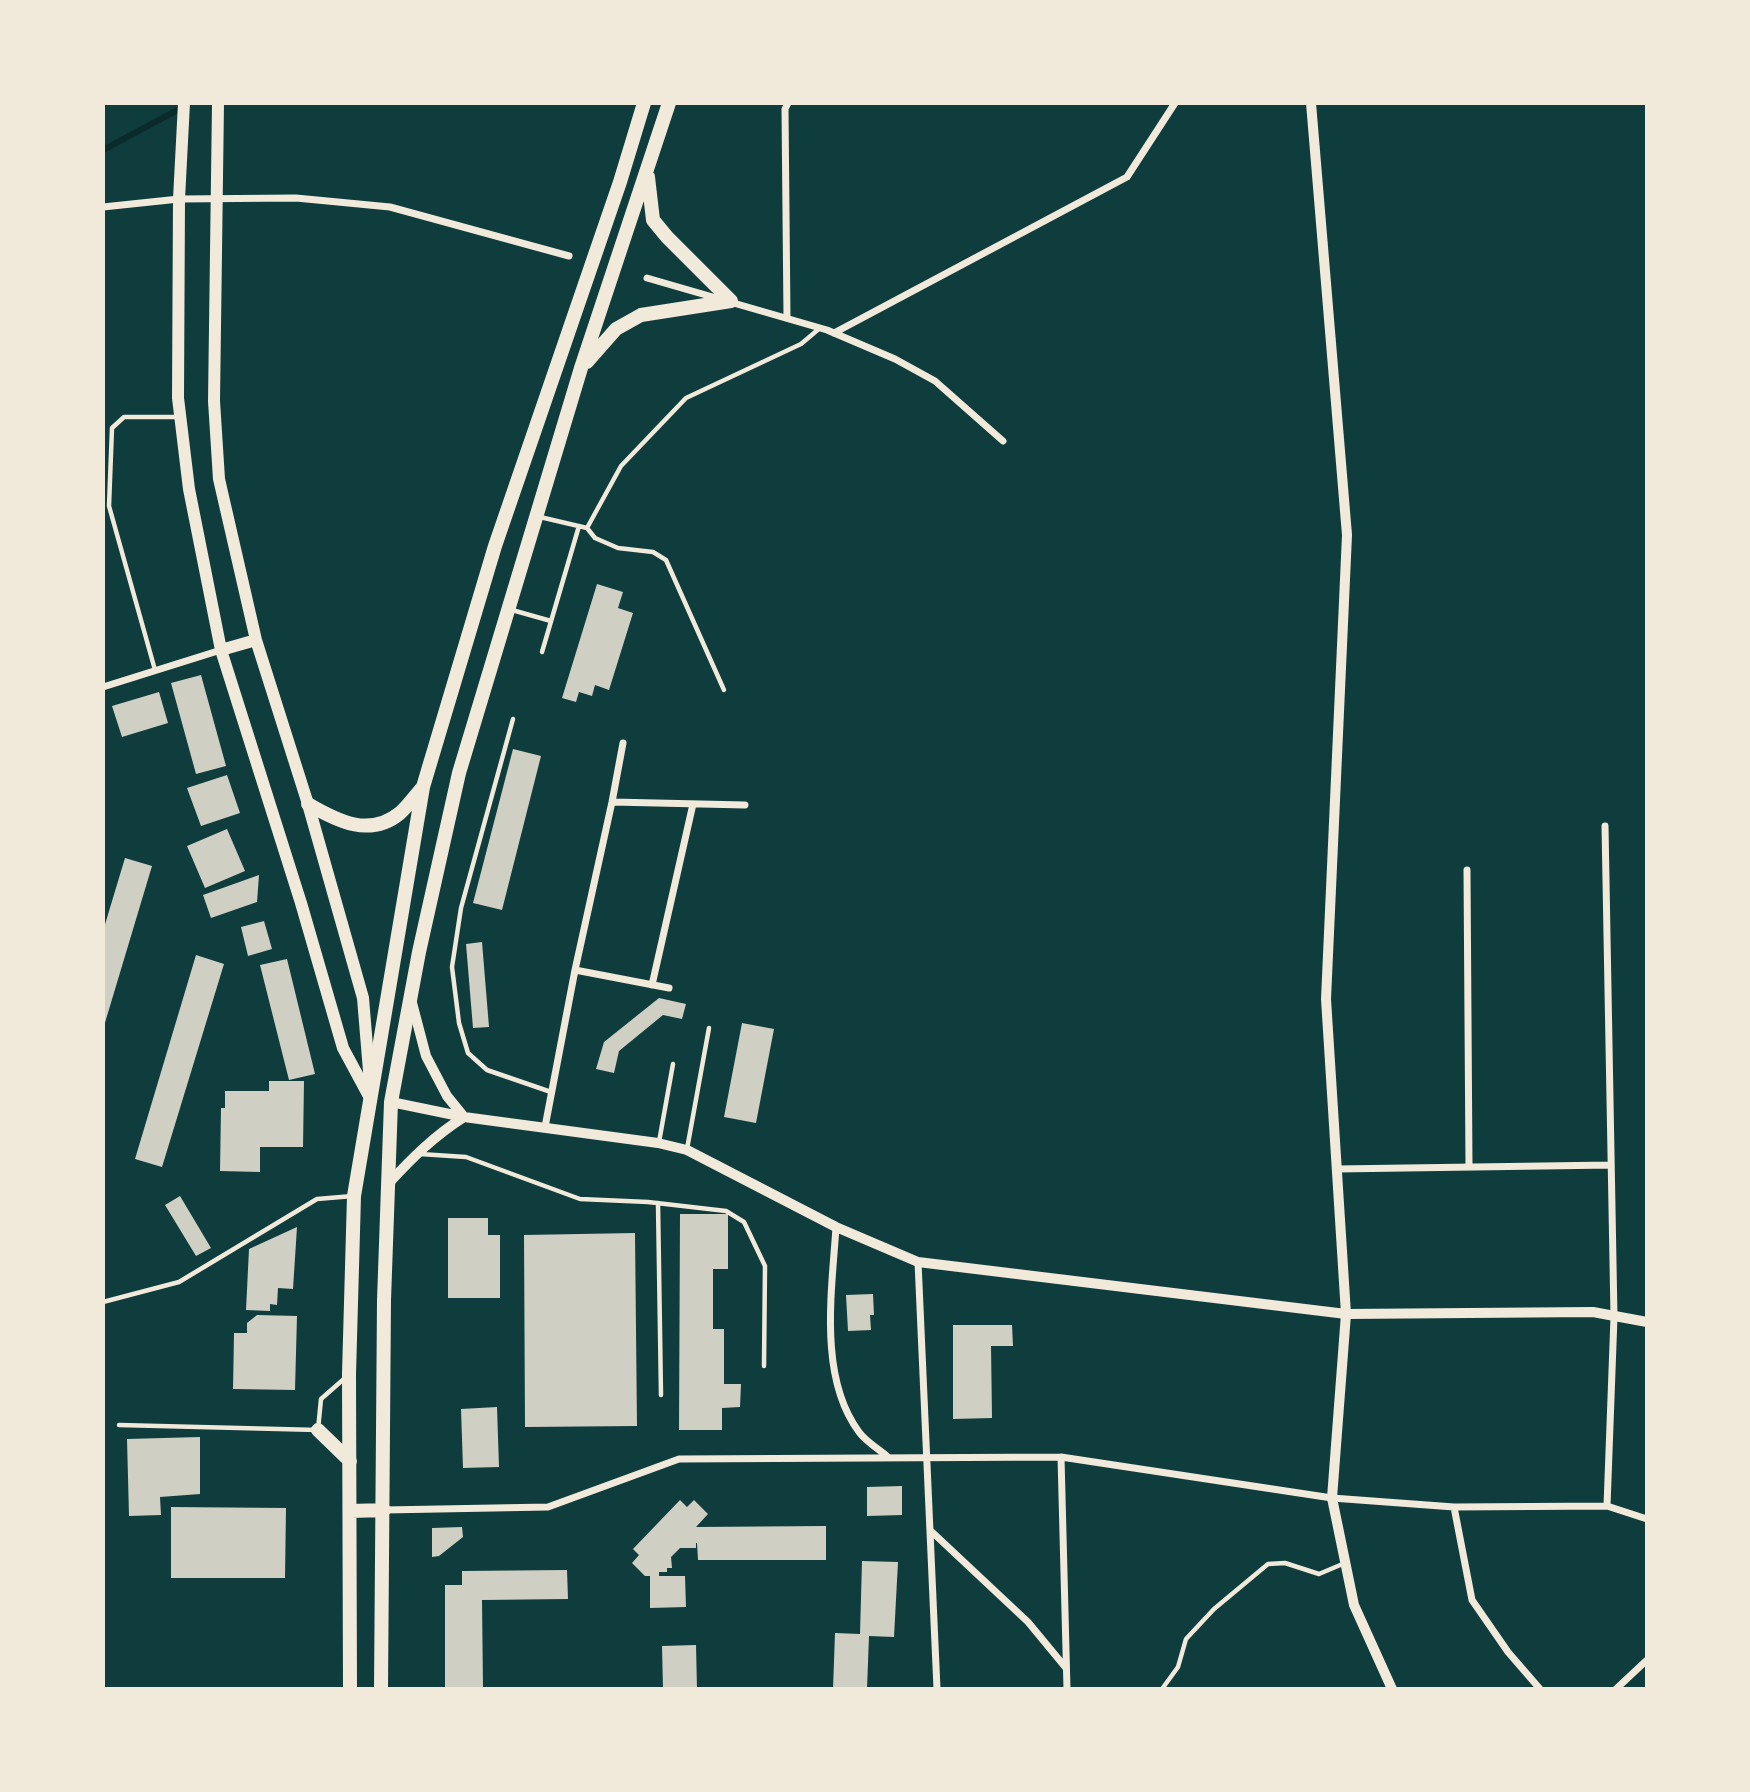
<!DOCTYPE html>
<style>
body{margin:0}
#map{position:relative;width:1750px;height:1792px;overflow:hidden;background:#0f3d3e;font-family:"Source Sans 3",sans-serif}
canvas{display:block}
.frame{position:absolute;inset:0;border:105px solid #f1e9da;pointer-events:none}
</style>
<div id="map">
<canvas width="1750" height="1792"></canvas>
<div class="frame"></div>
</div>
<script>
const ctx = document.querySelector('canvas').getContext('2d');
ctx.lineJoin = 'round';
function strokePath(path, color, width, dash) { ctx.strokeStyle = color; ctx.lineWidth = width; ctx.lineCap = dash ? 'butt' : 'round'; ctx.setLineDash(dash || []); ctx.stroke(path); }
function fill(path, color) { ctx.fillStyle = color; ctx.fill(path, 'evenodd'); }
strokePath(new Path2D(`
 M103 150 185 106`), '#0a2a2b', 6);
fill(new Path2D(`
 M597 584 623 592 618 608 633 613 609 690 595 685 592 696 579 692 576 702 562 698Z
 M201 675 226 766 196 774 171 683Z
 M159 692 168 723 122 737 112 706Z
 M513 749 541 756 502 910 473 903Z
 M227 775 240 813 201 826 187 788Z
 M227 829 245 871 205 888 187 846Z
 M125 858 152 866 104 1026 103 931Z
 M259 875 257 902 211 918 203 895Z
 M264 921 272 949 248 956 241 927Z
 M482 942 489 1027 473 1028 466 944Z
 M196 955 224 964 162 1167 135 1159Z
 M287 959 315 1074 289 1080 260 965Z
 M659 998 686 1004 682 1019 663 1015 619 1051 614 1073 596 1069 604 1042Z
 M742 1023 774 1029 756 1123 724 1117Z
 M269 1081H304L303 1147H260V1172L220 1171 221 1108H225V1091H269Z
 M180 1196 211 1248 196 1256 165 1205Z
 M680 1214H728V1269H713V1329H724V1384H741L740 1407 722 1408V1430H679Z
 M448 1218H488V1235H500V1298H448Z
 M297 1227 293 1289 278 1288 277 1305 270 1304V1311L246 1310 249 1249Z
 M635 1233 637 1426 525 1427 524 1235Z
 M873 1294 874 1315H870L871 1330 848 1331 846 1295Z
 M257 1315 297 1316 295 1390 233 1389 234 1333H247V1323Z
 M953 1325H1012L1013 1346H991L992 1418 953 1419Z
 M497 1407 499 1467 463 1468 461 1409Z
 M200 1437V1494L160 1497 161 1515 129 1516 127 1439Z
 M902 1486V1515L867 1516V1487Z
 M680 1500 687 1507 694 1500 708 1514 696 1527 826 1526V1560H698L697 1543H696V1548H680L671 1557 672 1568H667V1572H659V1576H685L686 1607 650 1608V1576H645L632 1563 639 1555 633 1549Z
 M171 1507 286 1508 285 1578H171Z
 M462 1527 463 1537 439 1556 432 1557V1528Z
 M862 1561 898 1562 894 1637 869 1636 867 1689H833L835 1633 860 1634Z
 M567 1570 568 1599 482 1600 483 1689H445V1585H462V1571Z
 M696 1645 697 1689H663L662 1646Z`), '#cfcfc3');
strokePath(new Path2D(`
 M540 517 587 528 595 538 618 548 653 552 666 560 724 690
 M587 528 621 466 686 398 801 344 820 328
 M512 610 551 621
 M542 652 579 526
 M155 670 109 506 112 428 124 417H177
 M513 719 461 908 452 967 459 1023 468 1053 487 1070 551 1092
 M659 1142 673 1064
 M687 1149 709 1028
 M420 1154 466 1157 580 1199 648 1202 726 1211 744 1222 765 1266 764 1366
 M658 1203 661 1395
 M103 1302 179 1282 317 1199 353 1196
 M119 1425 318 1430 321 1399 345 1378
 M1162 1689 1178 1667 1186 1639 1214 1609 1268 1564 1285 1563 1319 1574 1345 1563`), '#f1e9da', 4.5);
strokePath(new Path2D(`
 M103 207 179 199 296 198 390 207 569 256
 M647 278 827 330 895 359 935 381 1003 441
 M787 318 785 109 788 103
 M834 333 1127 177 1175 103
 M103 687 221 650
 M612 802 745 805
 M1605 826 1614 1317 1607 1506
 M1467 870 1469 1167
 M575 970 669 988
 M652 985 693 804
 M545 1127 575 970 612 802 623 743
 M1337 1169 1611 1165
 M836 1227C832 1290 818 1377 859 1432 866 1442 879 1449 888 1457
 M918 1262 937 1689
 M1061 1457 1067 1689
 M1454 1507 1472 1600 1508 1652 1540 1689
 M384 1510 548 1507 679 1459 1061 1457 1332 1498 1454 1507 1607 1506 1647 1519
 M932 1532 1028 1622 1066 1668
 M1616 1689 1647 1660`), '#f1e9da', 7);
strokePath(new Path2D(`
 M1311 103 1347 535 1326 999 1346 1314 1332 1498 1354 1605 1392 1689
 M391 1102 464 1117 658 1143 687 1150 836 1227 918 1262 1346 1314 1593 1312 1647 1322
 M388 1184C412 1158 434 1136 464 1117L447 1096 426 1056 411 999`), '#f1e9da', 10);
strokePath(new Path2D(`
 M184 103 179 199 178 398 189 489 221 650 301 903 343 1048 371 1100
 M218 103 214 401 219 479 256 640 308 804 363 998 370 1083
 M221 650 256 640`), '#f1e9da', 12);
strokePath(new Path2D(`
 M648 177 653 220 667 237 731 301
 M587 362 616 329 641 315 731 301
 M308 804C337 821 370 838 400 813 408 806 415 796 422 788
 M318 1430 350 1461
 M351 1511 384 1510
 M350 1689 349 1374 354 1196 423 787 495 546 620 182 644 103
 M381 1689 384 1300 391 1102 419 952 459 773 581 368 669 103`), '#f1e9da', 14);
</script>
